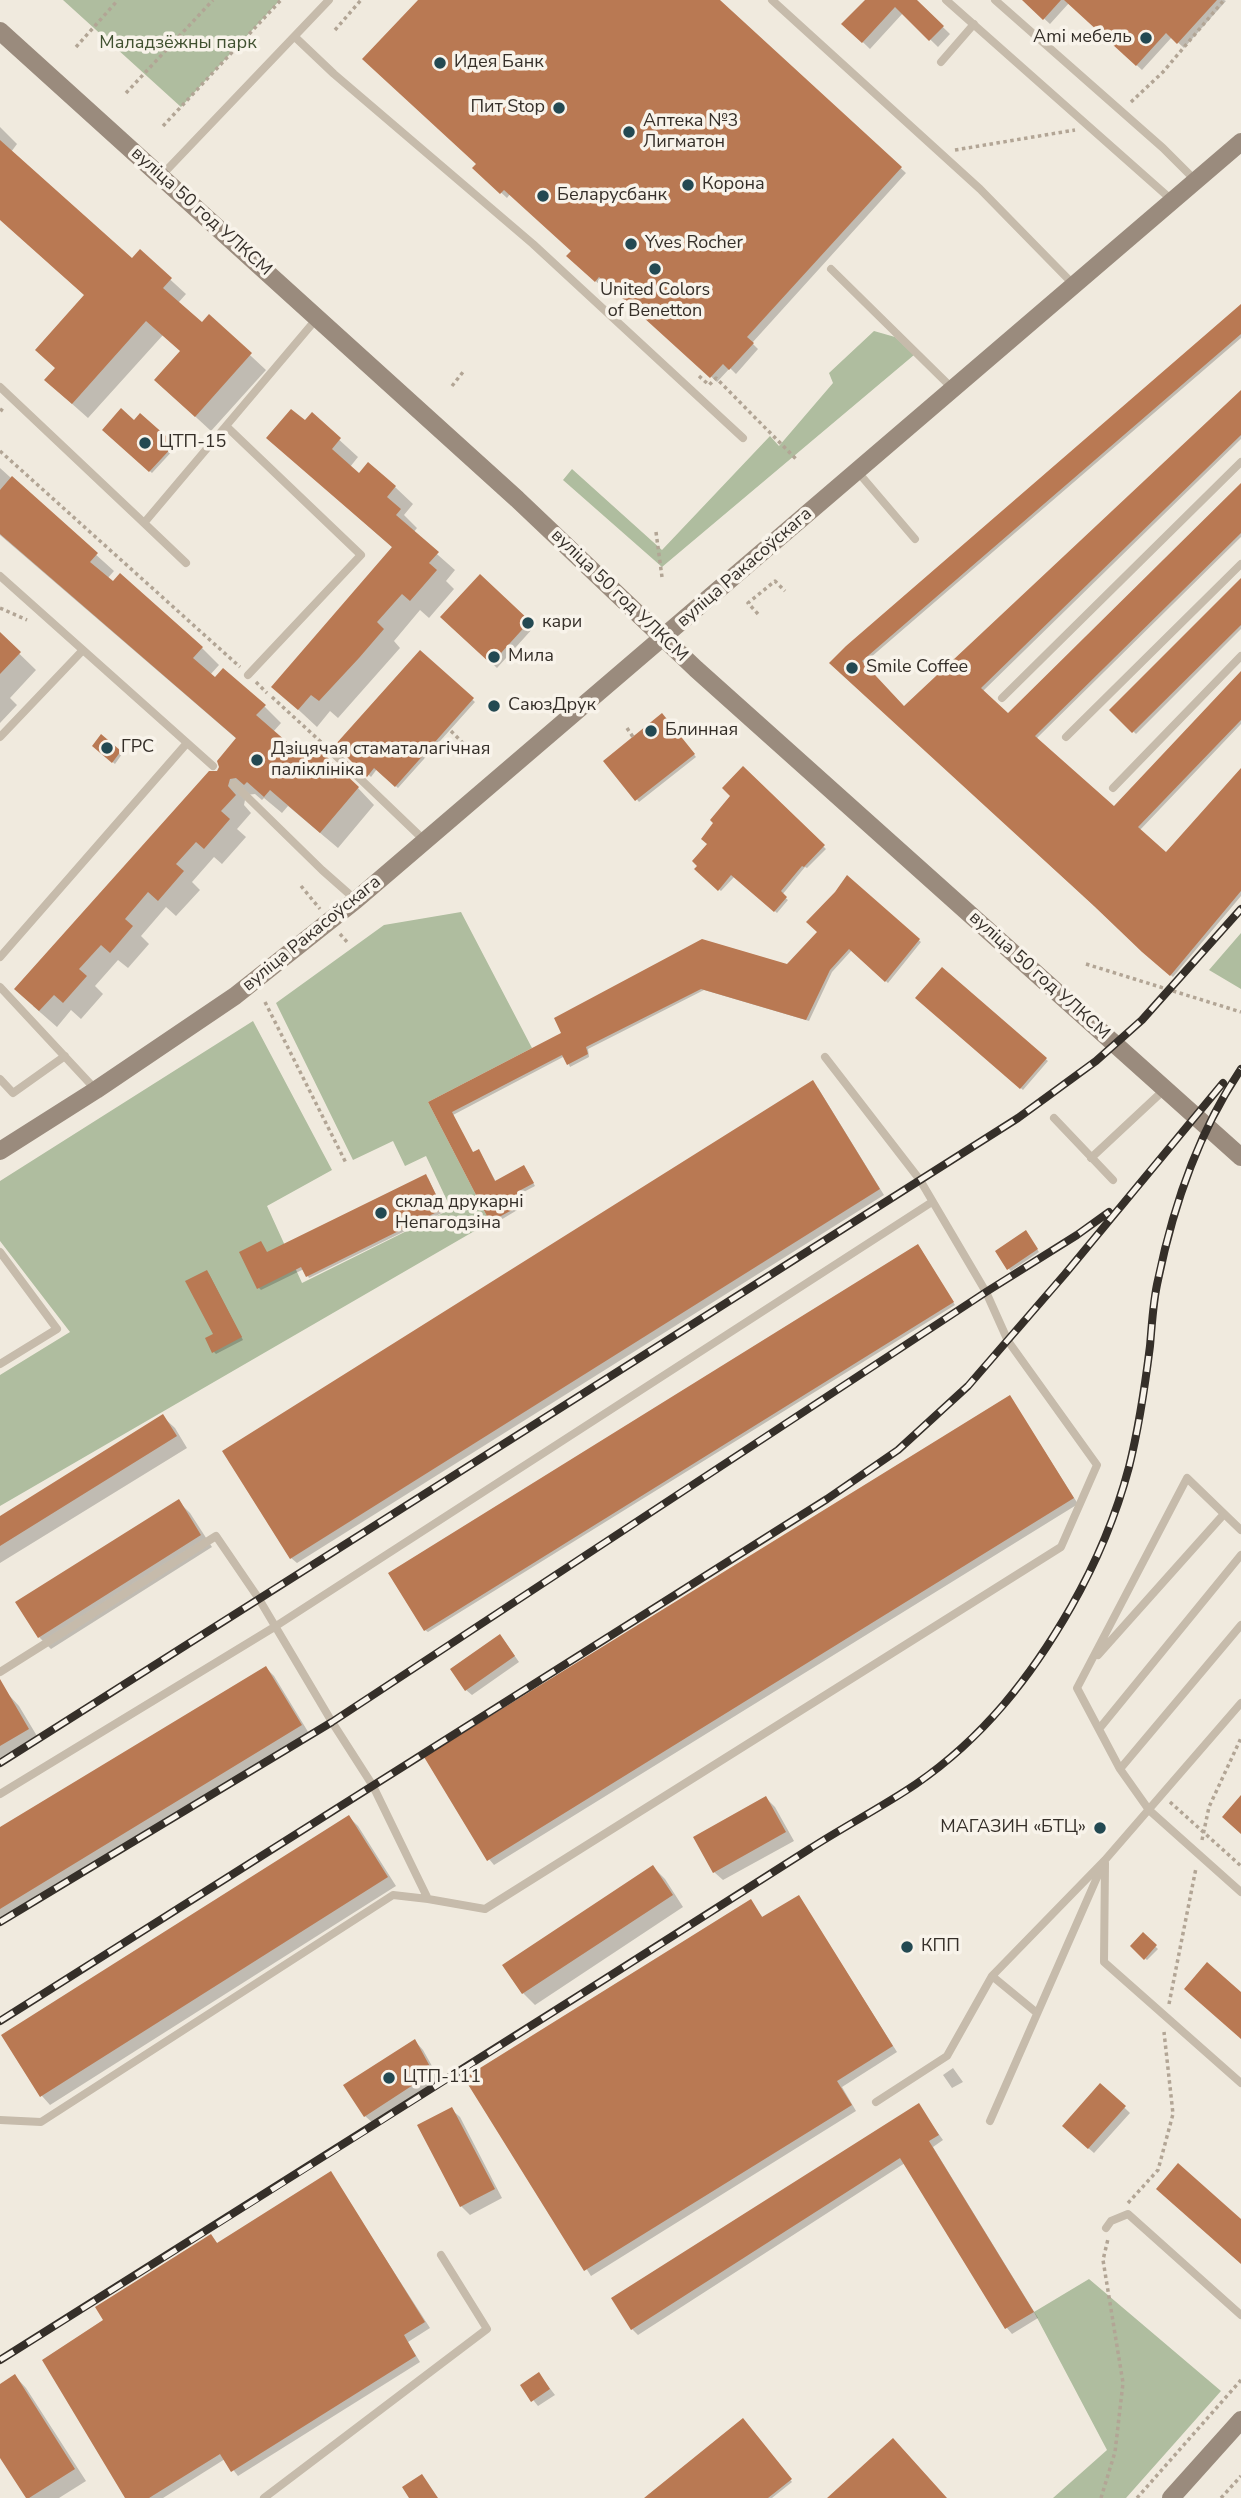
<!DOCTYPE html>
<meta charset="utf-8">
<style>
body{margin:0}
canvas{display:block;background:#f0eade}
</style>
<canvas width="1241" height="2498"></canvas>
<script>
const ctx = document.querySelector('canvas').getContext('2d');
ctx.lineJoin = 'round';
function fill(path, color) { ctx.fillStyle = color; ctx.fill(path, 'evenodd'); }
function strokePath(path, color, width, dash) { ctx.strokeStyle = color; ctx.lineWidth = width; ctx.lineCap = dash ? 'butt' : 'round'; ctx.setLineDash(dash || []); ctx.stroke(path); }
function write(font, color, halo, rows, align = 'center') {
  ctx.font = font + ' "Nunito Sans",sans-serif'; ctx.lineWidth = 7; ctx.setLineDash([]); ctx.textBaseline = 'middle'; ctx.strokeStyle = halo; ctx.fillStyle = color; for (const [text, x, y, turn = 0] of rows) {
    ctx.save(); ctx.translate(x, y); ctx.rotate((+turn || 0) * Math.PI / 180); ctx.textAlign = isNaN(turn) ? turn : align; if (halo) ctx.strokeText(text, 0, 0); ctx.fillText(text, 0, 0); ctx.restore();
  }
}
fill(new Path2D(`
 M63 0H280L181 107Z
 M874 331 895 337 914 355 662 567 563 480 572 469 662 550 770 436 779 446 833 383 829 373Z
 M461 912 532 1048 428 1102 490 1222 0 1506V1375L70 1332 0 1241V1181L253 1021 332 1170 267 1206 302 1283 451 1209 426 1156 405 1166 393 1141 353 1160 276 1003 384 925Z
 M1241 933V989L1209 970Z
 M1089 2279 1221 2391 1126 2498H1053L1107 2450 1034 2312Z`), '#afbd9f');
fill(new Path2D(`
 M419 0H717L906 173 752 343 758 349 736 374 730 368 717 382 606 281 601 286 574 261 573 251 510 194 507 198 480 173Z
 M867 0H915L950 34 938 47 903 13 870 49 844 24Z
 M1024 0H1224L1226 1 1184 48 1172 37 1142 70 1069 3 1050 24Z
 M0 127 17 144 11 152 132 261 140 252 186 294 178 303 202 324 209 317 266 370 211 431 172 395 182 352 163 335 88 418 62 395 56 369 86 296 0 219Z
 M1241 306V338L863 664 904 709 1241 392V439L982 692 1008 715 1241 486V537L1036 739 1114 809 1241 673V724L1139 831 1167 855 1241 770V896L1173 977 1146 954 832 663Z
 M141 415 176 447 152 473 104 430 134 422Z
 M312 415 358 457 350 467 359 475 395 487 413 504 404 515 417 528 413 533 455 570 446 581 454 589 429 618 420 610 394 641 400 648 338 718 330 711 317 727 274 687 393 548 268 438 305 423Z
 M0 468 114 571 107 579 202 648 219 665 210 675 264 706 281 723 273 732 303 758 358 788 374 805 338 848 288 806 282 813 264 798 262 800 255 794 246 795 244 805 251 813 237 829 246 837 222 864 214 857 192 882 200 890 176 916 166 907 141 936 149 944 128 968 118 960 95 986 103 994 81 1019 71 1010 57 1027 33 1006 218 773 238 740 0 535Z
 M480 576 534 627 497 668 443 617Z
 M1241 580V629L1136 734 1111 710Z
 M0 635 36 670 10 698 17 705 0 723Z
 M420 652 475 702 398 788 377 769 371 777 337 745Z
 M662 716 696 757 639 802 605 761Z
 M102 737 122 754 115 764 94 746Z
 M743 769 826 849 807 868 805 867 782 895 788 900 777 913 735 876 721 891 696 869 733 796Z
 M848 878 921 942 888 983 852 950 832 972 809 1021 704 990 588 1049 589 1057 570 1067 565 1056 453 1115 473 1154H481L496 1182 526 1169 535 1186 518 1195 524 1206 494 1224 492 1221 430 1103 564 1034 556 1019 788 966 819 932Z
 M942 970 1048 1061 1023 1090 917 998Z
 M818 1088 884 1195 297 1563 291 1558Z
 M428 1178 444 1212 309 1278 304 1269 261 1290 259 1288 267 1254Z
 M1028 1235 1039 1252 1011 1271 1008 1268Z
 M920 1248 955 1305 428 1632 425 1630Z
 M209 1274 243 1340 216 1354 214 1352 215 1335Z
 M1010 1397 1078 1504 494 1865 489 1859Z
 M163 1417 175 1428 187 1448 0 1563V1518Z
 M178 1501 190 1513 212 1547 51 1649 39 1637 17 1603Z
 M505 1642 519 1662 472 1695 466 1690Z
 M266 1668 274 1676 310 1735 0 1923V1829Z
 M8 1694 19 1706 40 1741 0 1765V1699Z
 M766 1798 775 1807 794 1841 723 1880 714 1872Z
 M349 1817 358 1826 396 1886 50 2105 42 2096 4 2036Z
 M653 1867 665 1879 683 1907 535 2005 523 1993Z
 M799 1897 897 2052 842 2087 856 2111 591 2276 466 2079 751 1902 764 1919Z
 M1143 1935 1158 1949 1147 1960 1132 1946Z
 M415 2041 423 2050 441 2082 374 2124 365 2116Z
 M953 2068 963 2082 952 2088 943 2075Z
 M1101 2085 1130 2113 1094 2153 1070 2132Z
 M918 2105 943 2140 933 2147 1038 2318 1012 2334 1007 2328 905 2163 638 2335 632 2329Z
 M451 2109 460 2117 502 2198 470 2215 461 2206Z
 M331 2174 430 2328 408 2342 420 2362 238 2476 225 2459 163 2498H127L106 2321 211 2236 218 2244Z
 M539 2374 555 2395 538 2406 522 2386Z
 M15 2376 26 2388 86 2481 59 2498H28L0 2454V2386Z
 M742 2420 792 2482 772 2498H647Z`), '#0003');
fill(new Path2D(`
 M418 0H720L902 167 747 337 754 343 729 370 723 364 710 378 599 277 595 282 566 256 571 251 504 190 500 194 472 168 476 164 362 59Z
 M865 0H917L944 26 929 41 895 7 862 43 841 24Z
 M1022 0H1061L1043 20Z
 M1064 0H1217L1177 44 1166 33 1136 66Z
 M0 140 132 258 140 249 172 278 163 288 202 322 209 314 252 353 195 417 154 380 180 351 146 321 72 404 44 380 55 368 35 350 84 295 0 220Z
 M1241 304V334L862 661 904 706 1241 390V435L981 688 1008 713 1241 483V533L1035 736 1114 806 1241 671V720L1138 827 1166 852 1241 768V891L1170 976 1142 952 1094 906 829 663 846 646Z
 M121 408 134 420 140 413 175 444 149 472 102 430Z
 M291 409 305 420 312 412 341 438 332 449 359 473 368 462 396 486 387 497 401 509 396 515 439 552 429 563 437 570 410 601 402 594 377 622 384 629 359 658 319 701 311 695 298 710 271 687 392 547 266 438Z
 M12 476 98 553 90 562 113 581 120 573 203 647 193 658 215 677 223 668 266 705 256 715 302 755 312 743 359 787 320 833 270 790 264 797 247 782 244 785 236 778 230 779 228 786 236 795 221 811 230 819 204 849 196 842 176 864 184 871 158 901 148 892 125 919 133 926 110 953 101 945 79 969 87 976 63 1003 54 995 39 1011 14 989 209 771H217L219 767 217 761 236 738 0 534V490Z
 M480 574 530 621 491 664 440 617Z
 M1241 578V625L1132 733 1109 710Z
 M0 632 21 652 0 674Z
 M420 650 474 698 395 787 374 768 367 777 335 745Z
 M662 713 695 754 635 801 603 761Z
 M101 734 121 751 112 763 92 746Z
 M743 766 825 845 804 867 802 866 781 891 787 897 774 912 731 875 718 891 694 869 697 866 692 861 707 844 701 839 713 823 710 820 730 796 722 788Z
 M847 875 920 939 885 982 849 949 830 970 806 1020 701 989 586 1047 588 1054 567 1065 562 1055 452 1112 473 1152 479 1149 495 1181 524 1165 534 1183 517 1192 523 1204 490 1222 428 1102 561 1033 554 1018 702 939 787 964 817 932 806 922 835 892Z
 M942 967 1047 1058 1020 1089 915 998Z
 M813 1080 880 1189 290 1559 222 1451Z
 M426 1174 443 1209 306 1277 301 1267 257 1289 239 1252 261 1241 267 1252Z
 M1026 1230 1038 1249 1007 1270 995 1251Z
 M918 1244 954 1302 424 1631 388 1573Z
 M207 1270 242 1337 212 1353 205 1338 213 1334 185 1281Z
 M1010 1395 1074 1498 487 1861 424 1757Z
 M163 1414 177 1436 0 1546V1516Z
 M179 1499 201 1535 38 1638 15 1602Z
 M500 1634 515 1656 465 1691 450 1669Z
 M266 1666 302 1725 0 1909V1827Z
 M0 1679 29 1729 0 1746Z
 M1241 1795V1834L1222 1817Z
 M766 1796 786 1832 713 1873 693 1837Z
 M349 1815 388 1877 40 2097 1 2035Z
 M653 1865 673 1895 522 1994 502 1965Z
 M799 1895 893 2046 837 2081 852 2105 584 2271 464 2078 751 1899 762 1917Z
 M1143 1932 1157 1945 1144 1960 1130 1946Z
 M1207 1962 1241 1992V2039L1184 1989Z
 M415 2039 433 2072 364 2117 343 2085Z
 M1100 2083 1126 2106 1088 2149 1062 2126Z
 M919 2103 939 2135 929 2141 1034 2312 1005 2329 900 2158 631 2330 611 2298Z
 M452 2107 495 2189 460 2207 417 2125Z
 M1178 2163 1241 2219V2264L1156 2189Z
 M331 2171 425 2322 404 2335 416 2356 231 2472 220 2454 149 2498H125L42 2360 103 2320 95 2307 211 2234 217 2243Z
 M539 2372 550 2389 531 2402 520 2385Z
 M15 2374 75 2469 29 2498H26L0 2458V2384Z
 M743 2418 792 2479 768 2498H644Z
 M893 2438 947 2498H827Z
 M422 2474 438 2498H409L402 2487Z`), '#b97953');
strokePath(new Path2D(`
 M335 30 361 0
 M76 47 118 0
 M126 93 213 0
 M1131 102 1163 72 1224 0
 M163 126 281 0
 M955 150 1075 130
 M699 376 709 385 716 378 798 461
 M452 386 463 372
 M0 409 3 411
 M0 451 240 667
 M656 532 662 577
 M0 608 27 620
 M758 614 748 603 775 581 785 591
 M256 682 267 693
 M272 697 321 742
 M627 728 633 737
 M451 731 465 745
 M301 886 320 909
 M340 934 348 943
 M1086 964 1241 1012
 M265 1002 346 1163
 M1170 1802 1241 1866
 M1202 1840 1209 1807 1241 1738
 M1169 2004 1196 1868
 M1128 2203 1158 2170 1173 2114 1164 2032
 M1101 2498 1115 2452 1123 2383 1103 2260 1108 2239
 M1137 2498 1241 2380
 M1221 2498 1241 2476`), '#b2a595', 3.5, [3.5, 3.5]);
strokePath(new Path2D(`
 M772 0 980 189 1074 285
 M946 0 1173 201
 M995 0 1163 148 1196 181
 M295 37 334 74 533 244 743 438
 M941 62 974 24
 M161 176 329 0
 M831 269 953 389
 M0 387 144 523 318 317
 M227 427 361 555 248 675
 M857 471 915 539
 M144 523 186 563
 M0 576 83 650
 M1002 698 1241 462
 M0 737 83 650 213 766
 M1066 737 1241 564
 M330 750 424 840
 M234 784 322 870 356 900
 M1113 788 1241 656
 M0 957 187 743
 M0 987 96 1090
 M0 1079 13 1093 65 1056
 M1054 1118 1113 1180
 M1091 1158 1165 1089
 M0 1252 57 1329 0 1364
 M1241 1530 1187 1478 1077 1688 1120 1769 1149 1810 1241 1892
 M1098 1655 1224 1514
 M0 1672 216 1536 259 1599 332 1722 373 1786 428 1899 485 1909 1061 1547 1097 1465 1008 1341 986 1292 920 1180 825 1057
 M1099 1729 1241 1555
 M1120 1769 1241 1625
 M0 1794 276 1626 932 1202
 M1105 1863 1104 1962 1241 2083
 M992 1976 1037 2013
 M876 2102 947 2056 992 1976 1105 1860 1241 1703
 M0 2120 41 2122 393 1895 428 1899
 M990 2121 1102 1866
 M1106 2228 1111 2221 1128 2214 1241 2315
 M264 2498 487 2329 441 2255`), '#c6bbab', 8);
strokePath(new Path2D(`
 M0 31 517 499 696 669 1241 1157
 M0 1151 96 1090 235 996 356 900 1241 142
 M1171 2498 1241 2420`), '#9a8b7d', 18);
const rail = new Path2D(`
 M0 1763 1018 1118 1096 1061 1142 1020 1241 909
 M0 1922 332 1722 986 1292 1077 1235 1109 1212
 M0 2021 827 1499 898 1450 968 1386 1065 1274 1223 1083
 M0 2360C199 2236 397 2111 594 1986 667 1940 739 1894 811 1848 845 1826 882 1807 916 1784 983 1738 1031 1677 1071 1607 1096 1563 1116 1516 1129 1467 1139 1427 1145 1386 1150 1346 1152 1324 1153 1301 1158 1280 1173 1207 1199 1131 1241 1069`);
strokePath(rail, '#352f29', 8);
strokePath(rail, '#f8f3ea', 5, [16]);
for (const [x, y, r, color] of [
 [1146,38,7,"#234952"],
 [440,63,7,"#234952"],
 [559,108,7,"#234952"],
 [629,132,7,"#234952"],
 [688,185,7,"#234952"],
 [543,196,7,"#234952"],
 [631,244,7,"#234952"],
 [655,269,7,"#234952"],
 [145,443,7,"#234952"],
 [528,623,7,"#234952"],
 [494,657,7,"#234952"],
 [852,668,7,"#234952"],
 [494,706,7,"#234952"],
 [651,731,7,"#234952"],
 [107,748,7,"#234952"],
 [257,760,7,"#234952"],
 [381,1213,7,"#234952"],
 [1100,1828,7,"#234952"],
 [907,1947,7,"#234952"],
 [389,2078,7,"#234952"]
]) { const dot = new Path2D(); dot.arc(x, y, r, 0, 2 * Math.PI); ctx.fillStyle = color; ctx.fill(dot); strokePath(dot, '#f8f3ea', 2.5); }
write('18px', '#352f29', '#f8f3ea', [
 ["Ami мебель",1132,38,"right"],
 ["Идея Банк",454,63],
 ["Пит Stop",545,108,"right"],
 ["Аптека №3",643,122],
 ["Лигматон",643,143],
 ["Корона",702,185],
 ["Беларусбанк",557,196],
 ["Yves Rocher",645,244],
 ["United Colors",655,291,"center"],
 ["of Benetton",655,312,"center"],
 ["ЦТП-15",159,443],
 ["кари",542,623],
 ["Мила",508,657],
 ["Smile Coffee",866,668],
 ["СаюзДрук",508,706],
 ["Блинная",665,731],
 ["ГРС",121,748],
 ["Дзіцячая стаматалагічная",271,750],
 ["паліклініка",271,771],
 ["склад друкарні",395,1203],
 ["Непагодзіна",395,1224],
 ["МАГАЗИН «БТЦ»",1086,1828,"right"],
 ["КПП",921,1947],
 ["ЦТП-111",403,2078]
], 'left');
write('18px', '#405130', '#f8f3ea', [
 ["Маладзёжны парк",178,44]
]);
write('18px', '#352f29', '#f8f3ea', [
 ["вуліца 50 год УЛКСМ",201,212,42],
 ["вуліца Ракасоўскага",745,568,-41],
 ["вуліца 50 год УЛКСМ",619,596,44],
 ["вуліца Ракасоўскага",312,934,-39],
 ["вуліца 50 год УЛКСМ",1039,976,42]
]);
</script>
